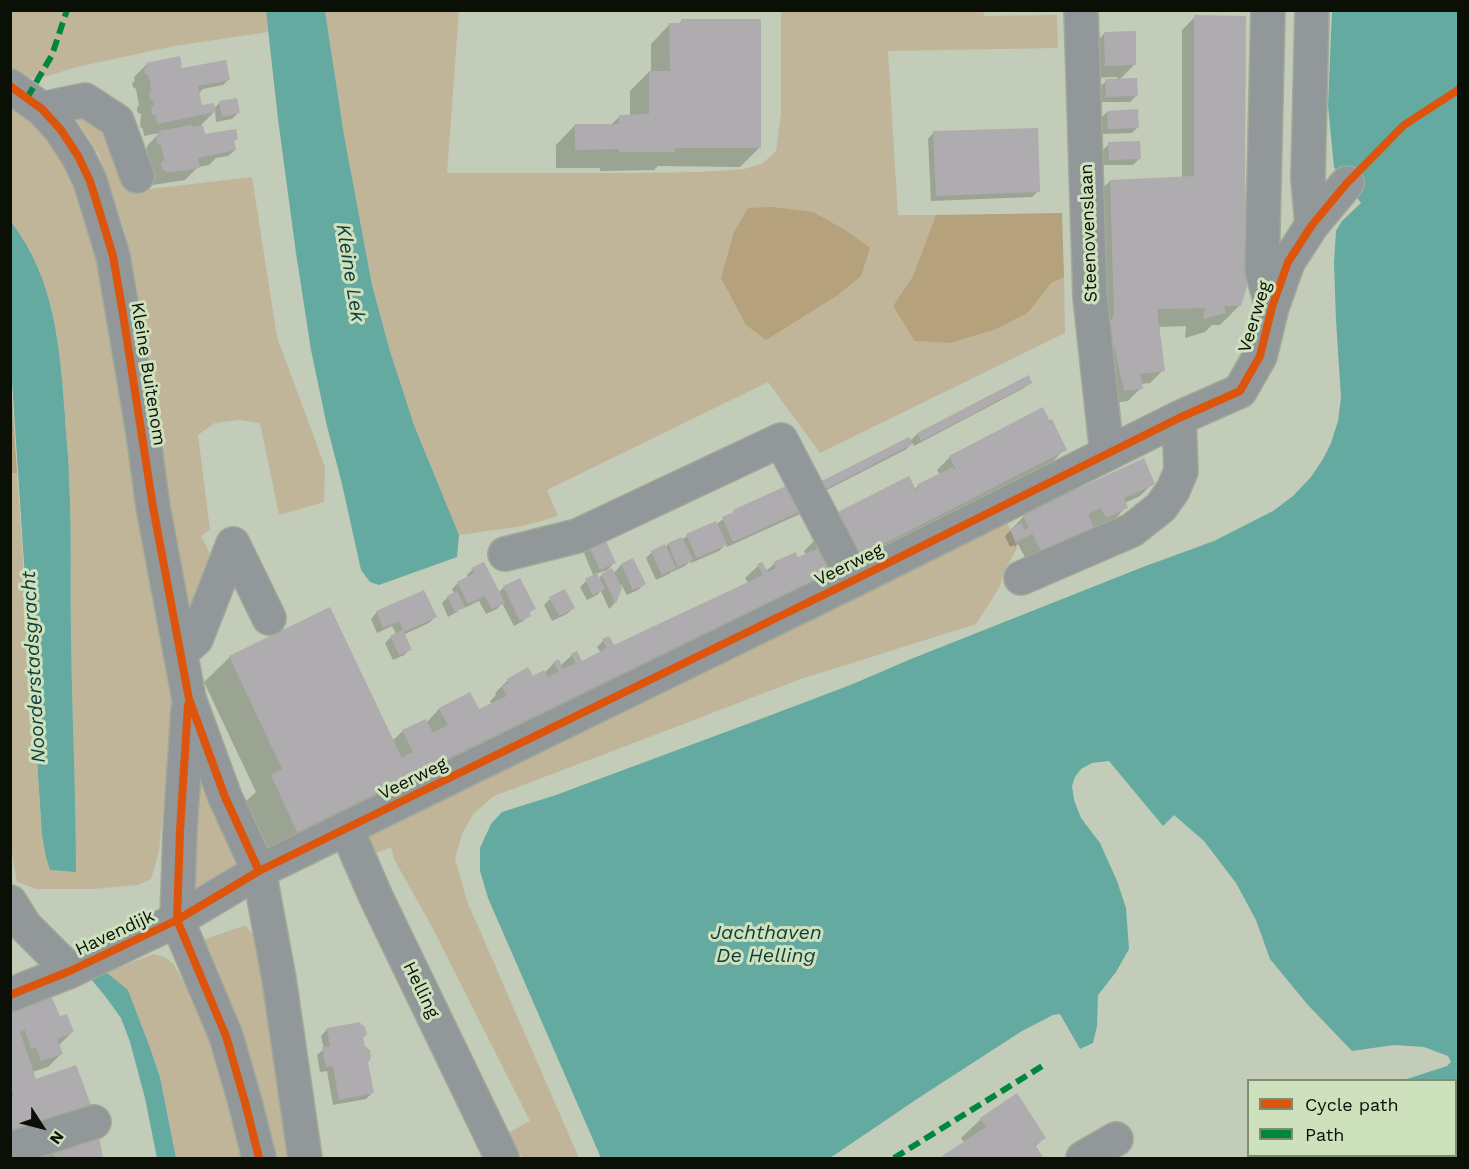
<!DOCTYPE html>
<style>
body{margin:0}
#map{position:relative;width:1469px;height:1169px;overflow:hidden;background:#c2ccb8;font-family:"Work Sans",sans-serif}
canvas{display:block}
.frame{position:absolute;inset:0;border:12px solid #0a1005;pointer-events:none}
.legend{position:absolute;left:1247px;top:1079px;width:210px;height:78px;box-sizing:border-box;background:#cee1bd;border:2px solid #808d73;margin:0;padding:8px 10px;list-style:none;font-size:18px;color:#0a1005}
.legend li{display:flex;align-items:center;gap:12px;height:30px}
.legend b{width:30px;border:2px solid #808d73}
.north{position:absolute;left:12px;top:1097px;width:60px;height:60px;-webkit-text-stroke:4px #cee1bd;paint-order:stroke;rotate:126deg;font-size:16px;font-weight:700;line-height:24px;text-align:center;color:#0a1005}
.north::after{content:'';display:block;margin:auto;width:21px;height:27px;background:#0a1005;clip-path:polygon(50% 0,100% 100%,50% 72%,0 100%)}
</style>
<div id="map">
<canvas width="1469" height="1169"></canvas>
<div class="frame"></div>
<ul class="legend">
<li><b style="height:8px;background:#dd550c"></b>Cycle path</li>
<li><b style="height:8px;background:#00873e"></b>Path</li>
</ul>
<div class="north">N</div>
</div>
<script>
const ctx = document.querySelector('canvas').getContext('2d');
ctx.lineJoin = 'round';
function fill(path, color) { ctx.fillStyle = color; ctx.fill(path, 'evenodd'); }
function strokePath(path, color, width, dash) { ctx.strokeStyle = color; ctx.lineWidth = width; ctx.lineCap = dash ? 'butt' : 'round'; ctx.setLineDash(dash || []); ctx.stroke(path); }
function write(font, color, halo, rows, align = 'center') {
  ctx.font = font + ' "Work Sans",sans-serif'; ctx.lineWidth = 6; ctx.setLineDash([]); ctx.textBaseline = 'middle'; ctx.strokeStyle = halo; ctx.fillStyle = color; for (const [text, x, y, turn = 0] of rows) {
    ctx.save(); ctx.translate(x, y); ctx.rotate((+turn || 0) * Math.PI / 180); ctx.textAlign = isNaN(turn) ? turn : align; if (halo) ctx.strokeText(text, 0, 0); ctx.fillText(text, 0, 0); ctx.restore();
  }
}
fill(new Path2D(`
 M983 10 984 16 1057 15 1058 48 888 51 898 215H936L913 276 893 306 1029 313 1051 282 1064 277 1065 333 820 453 768 382 547 490 558 516 523 526 459 535 414 425 390 351 372 285 344 135 325 11H459L447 173H635L701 172 744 169 763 163 776 151 781 113V11Z
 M10 11H266L268 32 174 46 77 67 37 79 17 76 11 72Z
 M10 100 36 116 94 210 174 701 159 852 151 879 138 885 93 889H36L17 882 11 848 10 473H17L42 835 50 870 76 872C76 793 72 714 71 635 70 583 72 531 69 480 69 459 66 437 65 416 60 348 55 278 11 222Z
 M71 111 111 133 133 191 252 177 277 337 325 467 324 502 279 515 260 423 239 420 215 423 198 435 210 530 201 536 214 561 200 606 185 609 169 499 125 231 98 153Z
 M1007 522 1017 548 1004 572 999 588 976 624 798 680 613 751 494 796 474 813 462 834 455 859 467 901 579 1158H522L508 1133 530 1121 432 927 394 859 391 847 369 856 364 848 369 832Z
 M198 762 250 866 192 894Z
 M243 926H246L253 934 275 987 298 1158H268L203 940Z
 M154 954 164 957 173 963 214 1036 244 1158H176L160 1077 149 1045 128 990 106 972Z`), '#c1b599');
fill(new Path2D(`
 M773 207 813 212 845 230 870 248 861 276 838 295 766 340 746 325 721 278 734 232 748 208Z
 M1062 213 1064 277 1051 283 1029 312 996 329 951 343 915 341 893 306 913 276 936 215Z
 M10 366 17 473H10Z`), '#b5a17b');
fill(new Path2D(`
 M266 11H325L344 135 372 285 390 351 414 425 459 535 457 557 379 585 370 582 361 570 342 484 327 426 311 350 296 253 278 119Z
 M1332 11H1458V1158H1367V1156H1456V1080H1404L1447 1066 1451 1062 1448 1056 1424 1047 1394 1045 1352 1051 1307 1004 1270 959 1256 920 1236 883 1204 841 1174 815 1163 826 1109 761 1092 763 1081 769 1075 777 1072 786 1074 800 1081 818 1100 843 1117 881 1126 908 1129 949 1116 972 1098 995 1097 1026 1093 1043 1080 1049 1060 1014 1053 1015 1022 1031 917 1099 830 1158H601L488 898 480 871V848L491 824 502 812 556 795 750 723 853 684 911 659 1143 567 1214 541 1273 511 1293 496 1311 477 1323 459 1331 443 1338 421 1341 398 1336 320 1334 263 1336 231 1342 221 1361 203 1334 167 1328 106Z
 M11 222C55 278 60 348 65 416 66 438 69 459 69 480 72 532 70 584 71 635 72 714 76 793 76 872L50 870 46 857 42 835 11 366Z
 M106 972 128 990 149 1045 160 1077 176 1158H157L145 1098 130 1042 121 1018 105 996 91 979Z`), '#64aaa0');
fill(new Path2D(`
 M1195 17 1240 305 1220 325H1212L1205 332 1185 338 1186 326 1158 327 1163 370 1150 383 1140 384 1141 388 1128 401 1112 403 1091 200 1110 181 1182 178V30Z
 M682 21 759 148 740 167 658 166 654 170 600 171V168H556V145L575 125H611L620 116H630V91L649 72H651V44L670 24H678Z
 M1105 33 1135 64 1119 80 1136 96 1130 102H1101L1100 87 1106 81 1117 80V77L1093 78 1092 46Z
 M147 64 229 79 223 85 203 89 198 94 201 107 214 109 220 102 238 113 232 119 216 122 215 111 200 126 203 136 237 139 233 142 235 150 228 156 216 158 209 165 198 167 185 180 153 185V184L149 182 151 174 149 158 145 156 144 151 147 148V146L159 133 144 136 143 129 140 127 141 114 137 112V107L139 105 136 89 133 87 132 83 135 81 134 77Z
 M1107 112 1138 127 1132 133 1102 134 1101 118Z
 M934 132 1038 191 1032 197 931 201 928 139Z
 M1109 144 1139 159 1133 165H1103V150Z
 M1028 377 1030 382 1024 388 914 446 913 443 905 450 811 498 809 493 910 441 917 434Z
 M1065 449 1052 462 839 572 837 567 823 581 272 856 246 801 256 792 204 682 230 657 392 741 403 731 426 723 439 709 470 694 479 711 492 705 490 701 496 695 495 693 508 680 533 678 544 673 554 663 560 666 572 655 581 663 601 653 597 647 603 641 613 647 748 583 745 578 758 566 762 564 766 571 774 564 795 554 798 559 806 555 804 551 817 538 914 490 918 486 940 475 937 470 950 457Z
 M796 483 802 513 727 547 726 544 719 551 691 563 690 561 685 566 672 572V571L669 574 656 580 646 558 652 552 665 548 668 544 682 539V540L687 536 716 525 723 519 730 515 734 512Z
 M1153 483 1140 496 1125 503 1126 507 1114 520 1093 530 1092 528 1079 540 1029 565 1018 544 1015 547 1014 545 1010 547 1005 536 1024 516Z
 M590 547 614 563 604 574H613L621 565 633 560 644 584 638 590 627 595 621 584 614 604 609 609 601 591 597 595 587 600 580 587 586 581 594 577 584 553ZM607 570 598 579 596 574Z
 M473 569 498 593 503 588 519 580 534 609 528 614 529 615 523 621 514 626 502 603 497 609 486 614 479 601 462 609 461 608 457 612 448 617 442 603 448 597 454 594 452 589 458 583 468 578 467 575Z
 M550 599 573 608 567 614 552 621 544 605Z
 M377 612 435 617 429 623 403 635 410 649 404 655 393 660 385 643 391 637 396 634 392 626 377 633 371 619Z
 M10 1014 59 1018 72 1032 58 1046 61 1054 48 1067 32 1072 10 1154Z
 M327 1029 362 1038 372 1093 366 1099 333 1105 327 1071 320 1072 317 1055 324 1049 321 1036Z
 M981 1119 1044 1138 1035 1147 1042 1158H942L965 1143 961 1138Z
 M98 1138 102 1158H42L52 1148Z`), '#0003');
strokePath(new Path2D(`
 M1358 172 1404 125 1458 90`), '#103c3a', 1.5, [8, 6]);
fill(new Path2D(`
 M1194 15 1246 16 1245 176 1249 280 1241 306H1224L1226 313 1203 319 1205 308 1157 309 1165 371 1140 374 1143 389 1124 391 1115 349 1111 350 1107 320H1112L1114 311 1110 180 1195 176V175H1194Z
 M681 19H761V148H675V152H619V149L575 150V124H619V115L649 114V71H670L669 23H682Z
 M1136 31V65L1105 66 1104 32Z
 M180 56 182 68 226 60 230 80 198 86 202 105 214 103 216 112 157 124 156 116 152 114 151 107 154 105 153 101 150 99 149 93 151 90 149 76 145 74 144 69 147 66 146 63Z
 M1137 78 1138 96 1106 97 1105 79Z
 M237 98 240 113 222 117 219 101Z
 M1138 109 1139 128 1108 129 1107 111Z
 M192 125 193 127 201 125 203 126 205 134 236 129 238 139 234 140 236 150 198 158 200 168 166 173V171L162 169 161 163 164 160 161 145 157 143 156 136 159 133V131Z
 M1038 128 1040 192 936 196 933 131Z
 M1140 141 1141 159 1109 160 1108 142Z
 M1029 375 1032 383 921 441 917 433Z
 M1043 407 1049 420 1052 419 1067 450 852 560 830 516 909 476 916 490 919 488 917 485 918 484 953 467 954 470 956 469 949 456Z
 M909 437 913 444 818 493 814 485Z
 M1144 458 1155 484 1124 498 1128 508 1106 518 1101 508 1088 514 1094 528 1042 553 1032 533 1028 536 1016 542 1010 529 1021 523 1025 530 1029 528 1023 515 1076 488 1077 489Z
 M797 481 810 507 733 542 722 517 734 512 733 510Z
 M716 521 727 545 697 558 686 534Z
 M682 537 693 560 678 567 668 543Z
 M605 539 616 563 600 570 589 546Z
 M665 544 676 568 662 575 651 551Z
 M821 547 838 568 297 832 271 775 282 769 229 656 330 607 402 758 413 752 402 730 426 719 433 733 448 725 439 708 470 692 479 709 507 696 502 686 509 683 507 679 528 667 533 676 544 670 548 677 559 672 553 662 559 659 563 669 576 663 571 654 577 651 582 661 607 648 602 639 609 636 614 645 763 575 757 564 762 562 768 572 776 568 773 562 796 552 798 557Z
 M633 558 646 584 633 590 621 564Z
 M484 562 505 603 492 609 485 596 468 604 457 582 474 573 471 568Z
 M612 568 622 588 616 604 601 574Z
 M597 573 605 589 593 595 585 579Z
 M520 578 536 609 529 612 531 616 520 621 503 586Z
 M565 589 575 608 559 616 549 597Z
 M424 590 437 617 404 632 412 650 399 655 390 636 403 630 399 621 383 628 376 611Z
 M457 591 465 607 455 612 447 596Z
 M51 996 60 1016 67 1014 74 1032 57 1039 63 1054 41 1061 36 1047 31 1049 25 1030 20 1032 36 1079 76 1065 94 1113 10 1137V1096L14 1095 10 1086V1013Z
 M360 1022 361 1024 365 1027 367 1034 363 1038 365 1046 370 1050 371 1058 368 1063 374 1093 339 1100 333 1066 326 1067 322 1047 330 1046 327 1028Z
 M1017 1093 1046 1138 1035 1145 1044 1158H944L942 1156 986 1127 980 1118Z
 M99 1137 103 1158H54L52 1147Z`), '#aeacae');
const minor = new Path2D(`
 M1081 10 1090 297 1107 454
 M1268 10 1262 271 1272 307
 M10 86 42 109 61 130 78 156 90 181 113 256 143 433 153 507 189 699 225 797 259 871 279 979 305 1158
 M42 109 85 100 117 121 137 176
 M1312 225 1308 178 1312 10
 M505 554 577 536 781 440 854 580
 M1021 578 1132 530 1161 507 1173 490 1181 471 1179 418
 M180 653 196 639 233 544 269 618
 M188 710 180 831 177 920 226 1036 245 1102 259 1158
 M346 828 376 897 502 1158
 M10 902 25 926 70 971
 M10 995 70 971 177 920 259 871 854 580 1179 418 1240 391 1260 356 1272 307 1288 262 1312 225 1347 183
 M10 1149 94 1122
 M1083 1158 1116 1139`);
strokePath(minor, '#a1a999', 36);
strokePath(minor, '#929799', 33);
strokePath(new Path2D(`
 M27 98 52 55 67 10
 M894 1158 1044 1065`), '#00873e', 6, [12, 6]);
strokePath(new Path2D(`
 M10 86 42 109 61 130 78 156 90 181 100 213 113 256 123 314 153 507 189 699 225 797 259 871
 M188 705 180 831 177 920 226 1036 245 1102 259 1158
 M10 995 70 971 177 920 259 871 854 580 1179 418 1240 391 1260 356 1272 307 1288 262 1312 225 1347 183 1404 125 1458 90`), '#dd550c', 8);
write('18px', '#0a1005', '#cee1bd', [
 ["Steenovenslaan",1089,233,-92],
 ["Veerweg",1255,317,-73],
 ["Kleine Buitenom",148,374,81],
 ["Veerweg",849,565,-26],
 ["Veerweg",413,779,-26],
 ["Havendijk",115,933,-25],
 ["Helling",421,990,64]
]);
write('italic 20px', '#103c3a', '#cee1bd', [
 ["Kleine Lek",350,273,81],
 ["Noorderstadsgracht",34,667,-93],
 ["Jachthaven",766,933],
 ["De Helling",766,956]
]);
</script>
